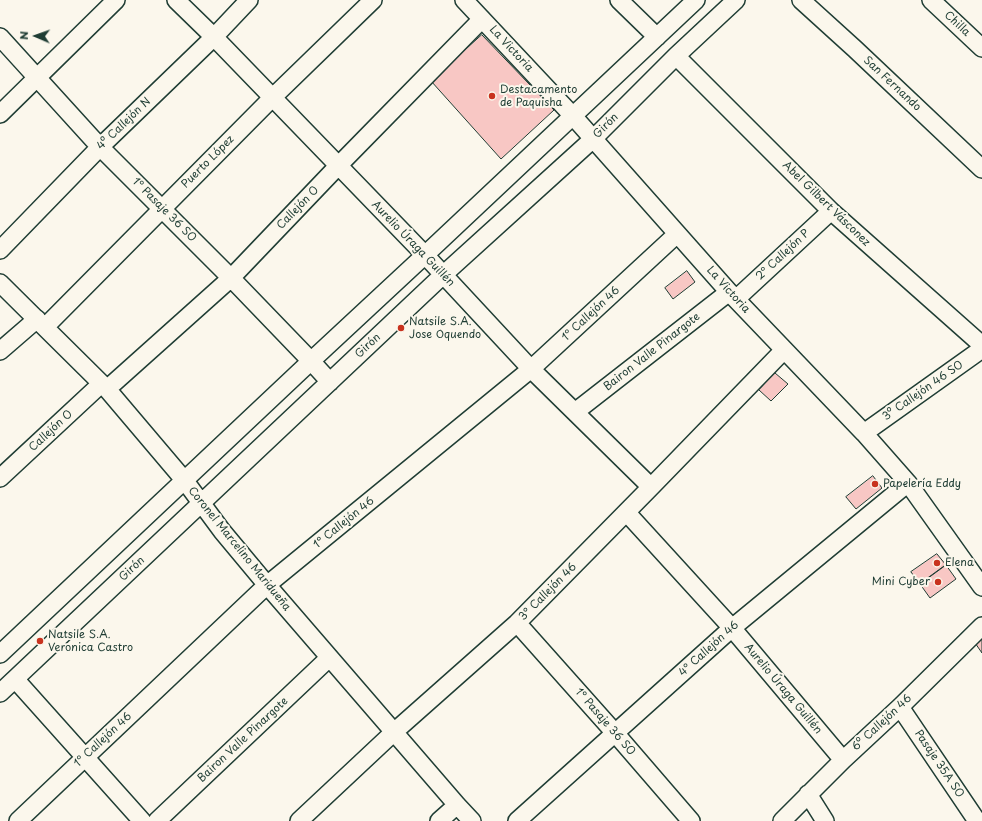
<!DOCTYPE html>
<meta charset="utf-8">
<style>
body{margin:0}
#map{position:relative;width:982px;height:821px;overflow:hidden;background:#fbf7ec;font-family:"Playpen Sans",sans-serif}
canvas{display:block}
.north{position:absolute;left:16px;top:16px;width:40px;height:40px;-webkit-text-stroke:3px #fbf7ec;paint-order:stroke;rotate:272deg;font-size:11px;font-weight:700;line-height:16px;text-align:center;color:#1f3d34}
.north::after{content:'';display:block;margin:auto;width:14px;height:18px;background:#1f3d34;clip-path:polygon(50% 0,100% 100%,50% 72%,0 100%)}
</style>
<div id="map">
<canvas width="982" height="821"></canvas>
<div class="north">N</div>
</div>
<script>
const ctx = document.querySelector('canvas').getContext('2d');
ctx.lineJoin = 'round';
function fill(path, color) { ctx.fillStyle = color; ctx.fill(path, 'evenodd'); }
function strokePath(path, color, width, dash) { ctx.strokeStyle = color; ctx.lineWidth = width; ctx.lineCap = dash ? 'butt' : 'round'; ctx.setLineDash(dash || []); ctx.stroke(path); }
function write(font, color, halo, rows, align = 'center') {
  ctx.font = font + ' "Playpen Sans",sans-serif'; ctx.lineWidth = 4; ctx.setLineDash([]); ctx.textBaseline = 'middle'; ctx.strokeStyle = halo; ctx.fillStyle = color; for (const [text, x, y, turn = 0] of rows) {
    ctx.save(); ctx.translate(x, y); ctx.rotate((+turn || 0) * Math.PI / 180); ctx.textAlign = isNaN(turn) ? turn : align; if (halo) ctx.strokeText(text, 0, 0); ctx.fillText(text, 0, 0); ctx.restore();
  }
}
const building = new Path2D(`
 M482 35 554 110 501 159 431 81Z
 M687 271 695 282 673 299 665 288Z
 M775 373 788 384 771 401 759 390Z
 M873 476 882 488 856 509 846 497Z
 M937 554 946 565 920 584 911 572Z
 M946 565 956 579 930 598 920 584Z
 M982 634V653L973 640Z`);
fill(building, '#f8c7c4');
strokePath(building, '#1f3d34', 1);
const minor = new Path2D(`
 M176 0 214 37 425 255 531 369 651 487
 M464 0 573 116 729 292 864 433 908 483 982 587
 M619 0 657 37
 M801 0 855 49 982 169
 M931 0 982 48
 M0 37 100 147 231 278 311 361 330 382
 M676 56 831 211 982 345
 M0 114 116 0
 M0 250 100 147 214 37 249 0
 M0 283 107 389 185 481 222 531 267 585 457 805 472 821
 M736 299 831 211
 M45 327 272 98 373 0
 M0 351 37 319
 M107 389 231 278 338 166 482 19
 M575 412 729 292
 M864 433 982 349
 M0 478 101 384
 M627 513 732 628 843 760
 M517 623 615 733 691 821
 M0 654 311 361 425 255 696 0
 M15 679 142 821
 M0 693 443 275 593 139 676 56 736 0
 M900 707 977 821
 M808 794 825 821
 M18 821 267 585 531 369 677 234
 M157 821 329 658
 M299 821 394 732 517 623 651 487 784 350
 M439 821 457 805
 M517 821 732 628 908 483
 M782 821 843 760 900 707 982 626`);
strokePath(minor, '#1f3d34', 20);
strokePath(minor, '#fbf7ec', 17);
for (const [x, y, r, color] of [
 [492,96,4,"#c8321e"],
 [401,328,4,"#c8321e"],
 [875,484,4,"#c8321e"],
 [937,563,4,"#c8321e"],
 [938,582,4,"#c8321e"],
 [40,641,4,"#c8321e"]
]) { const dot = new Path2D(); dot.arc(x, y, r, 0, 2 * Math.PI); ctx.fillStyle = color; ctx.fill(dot); strokePath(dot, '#fbf7ec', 1.5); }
write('11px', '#1f3d34', '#fbf7ec', [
 ["Chilla",957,24,43],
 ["La Victoria",511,49,47],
 ["San Fernando",892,84,43],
 ["4º Callejón N",124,124,-44],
 ["Girón",606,126,-45],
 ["Puerto López",208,162,-45],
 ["Abel Gilbert Vásconez",826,204,44],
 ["Callejón O",298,208,-46],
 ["1° Pasaje 36 SO",164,210,45],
 ["Aurelio Úraga Guillén",413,244,46],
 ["2° Callejón P",783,255,-43],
 ["La Victoria",728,290,48],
 ["1° Callejón 46",591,314,-43],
 ["Girón",368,346,-43],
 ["Bairon Valle Pinargote",652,352,-38],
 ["3º Callejón 46 SO",923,391,-35],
 ["Callejón O",51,431,-43],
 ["1° Callejón 46",344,523,-39],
 ["Coronel Marcelino Maridueña",239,549,51],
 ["Girón",132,569,-43],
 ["3° Callejón 46",548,592,-45],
 ["4° Callejón 46",709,649,-42],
 ["Aurelio Úraga Guillén",783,689,50],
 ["1° Pasaje 36 SO",605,722,49],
 ["6º Callejón 46",882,723,-43],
 ["1° Callejón 46",103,740,-43],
 ["Bairon Valle Pinargote",243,740,-43],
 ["Pasaje 35A SO",939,764,56]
]);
write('11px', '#1f3d34', '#fbf7ec', [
 ["Destacamento",500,90],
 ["de Paquisha",500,103],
 ["Natsile S.A.",409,322],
 ["Jose Oquendo",409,335],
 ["Papelería Eddy",883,484],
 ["Elena",945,563],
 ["Mini Cyber",930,582,"right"],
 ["Natsile S.A.",48,635],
 ["Veronica Castro",48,648]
], 'left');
</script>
